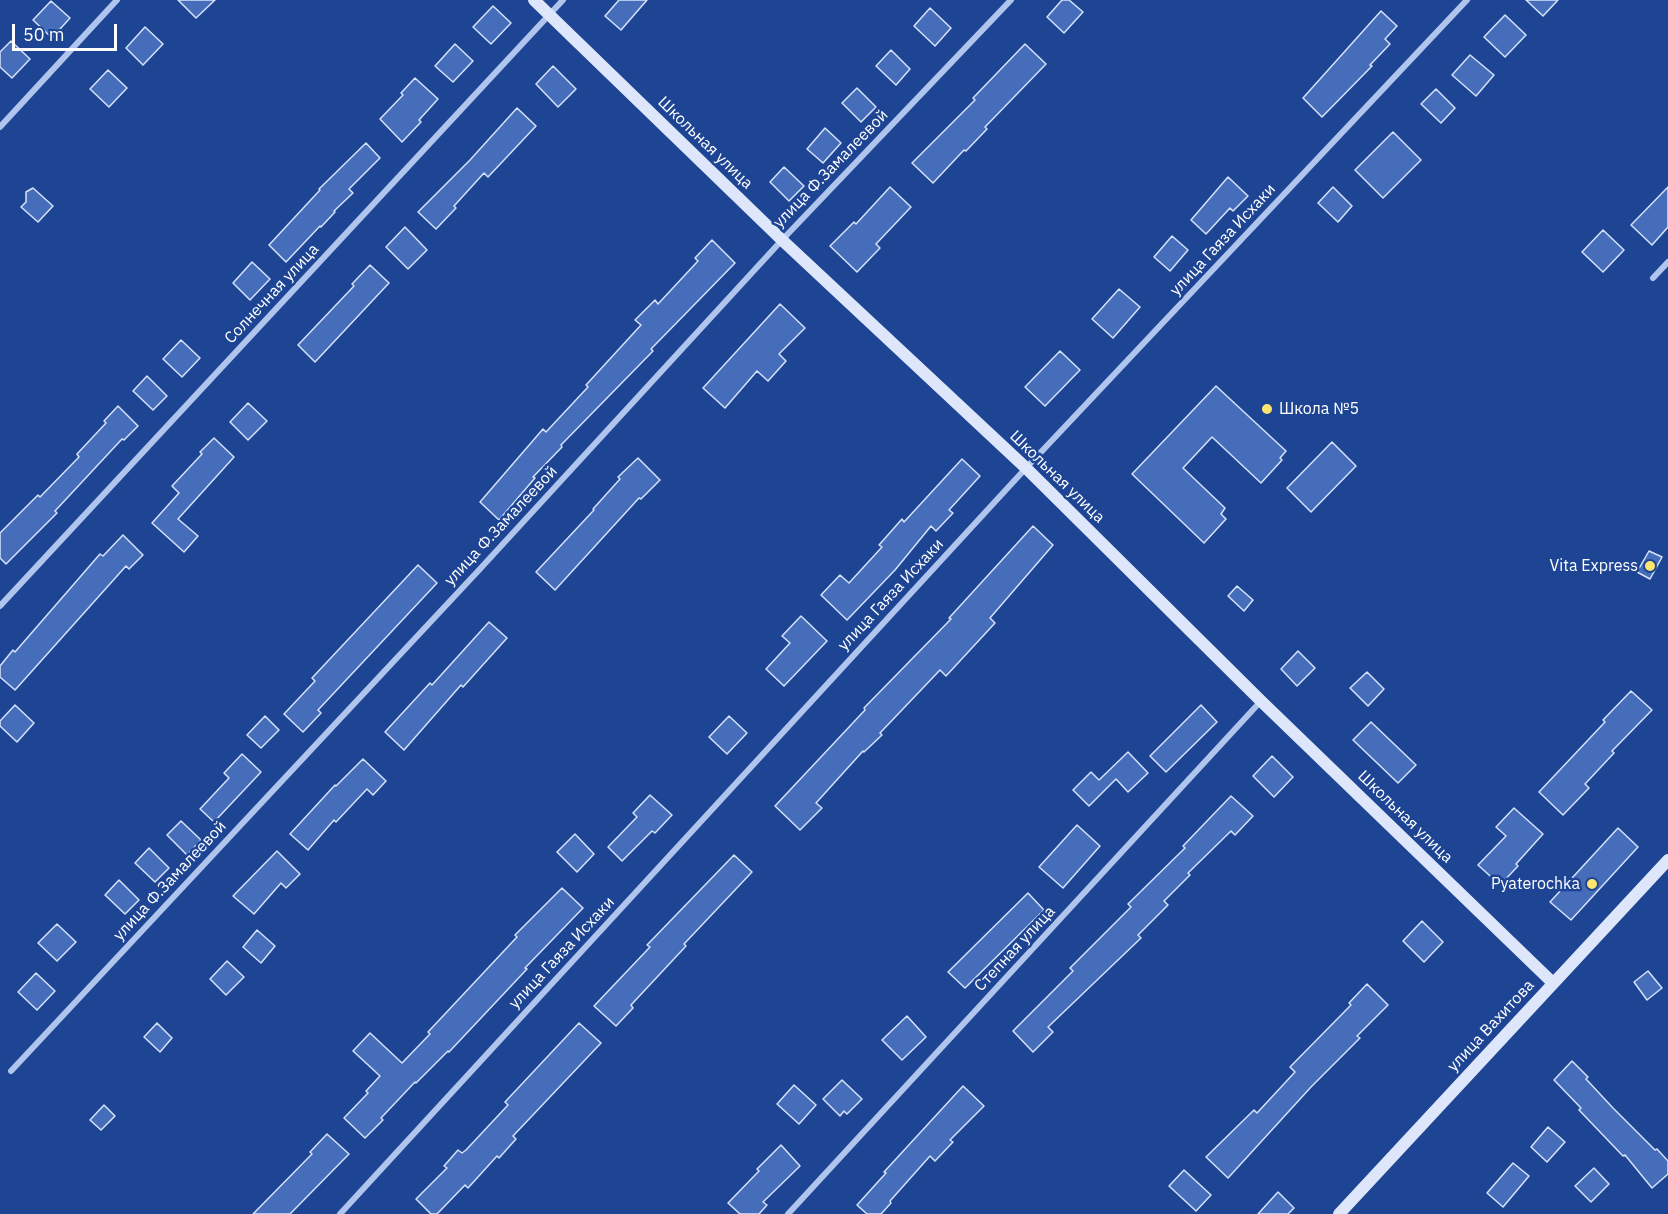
<!DOCTYPE html>
<meta charset="utf-8">
<style>
body{margin:0}
#map{position:relative;width:1668px;height:1214px;overflow:hidden;background:#1e4494;font-family:"IBM Plex Sans",sans-serif}
canvas{display:block}
.scale{position:absolute;left:12px;top:24px;width:105px;height:27px;box-sizing:border-box;border:3px solid #fff;border-top:0;padding-left:8px;font-size:18px;line-height:21px;white-space:nowrap;color:#fff;-webkit-text-stroke:4px #1e4494;paint-order:stroke}
</style>
<div id="map">
<canvas width="1668" height="1214"></canvas>
<div class="scale">50 m</div>
</div>
<script>
const ctx = document.querySelector('canvas').getContext('2d');
ctx.lineJoin = 'round';
function fill(path, color) { ctx.fillStyle = color; ctx.fill(path, 'evenodd'); }
function strokePath(path, color, width, dash) { ctx.strokeStyle = color; ctx.lineWidth = width; ctx.lineCap = dash ? 'butt' : 'round'; ctx.setLineDash(dash || []); ctx.stroke(path); }
function write(font, color, halo, rows, align = 'center') {
  ctx.font = font + ' "IBM Plex Sans",sans-serif'; ctx.lineWidth = 5; ctx.setLineDash([]); ctx.textBaseline = 'middle'; ctx.strokeStyle = halo; ctx.fillStyle = color; for (const [text, x, y, turn = 0] of rows) {
    ctx.save(); ctx.translate(x, y); ctx.rotate((+turn || 0) * Math.PI / 180); ctx.textAlign = isNaN(turn) ? turn : align; if (halo) ctx.strokeText(text, 0, 0); ctx.fillText(text, 0, 0); ctx.restore();
  }
}
const building = new Path2D(`
 M178 0H215L196 18Z
 M619 0H647L621 30 605 16Z
 M1062 0H1069L1083 12 1064 33 1047 17Z
 M1526 0H1558L1543 16Z
 M51 1 70 18 52 38 33 20Z
 M493 6 511 23 491 44 473 27Z
 M930 8 951 28 935 46 914 26Z
 M1381 11 1397 26 1385 39 1390 44 1370 65 1372 66 1322 117 1303 98Z
 M1505 15 1526 35 1505 57 1484 37Z
 M145 27 163 44 143 65 126 48Z
 M11 41 30 59 12 78 0 67V52Z
 M455 44 473 61 453 82 435 66Z
 M1025 44 1046 64 985 127 987 129 966 151 964 150 933 183 912 163 975 100 973 98Z
 M891 50 910 69 896 85 876 66Z
 M1470 55 1494 75 1476 96 1452 75Z
 M553 66 576 89 558 107 536 84Z
 M108 70 127 88 109 107 90 89Z
 M415 78 438 99 419 120 421 122 402 142 380 119 403 95 401 93Z
 M857 88 876 107 861 122 842 103Z
 M1436 89 1455 108 1441 123 1421 104Z
 M517 108 536 126 488 177 484 173 454 206 456 208 436 229 418 212 470 160Z
 M825 128 841 143 823 163 807 149Z
 M1393 132 1421 160 1383 198 1355 170Z
 M366 143 380 158 349 189 353 193 334 211 335 212 321 227 320 226 286 262 269 245 320 190 319 189Z
 M784 167 804 186 789 201 770 182Z
 M1228 177 1248 196 1233 211 1230 208 1206 234 1191 220Z
 M890 187 911 207 876 244 880 248 857 272 830 246 854 222 856 224Z
 M1333 187 1352 206 1338 222 1318 203Z
 M1668 187V227L1652 245 1631 225Z
 M33 188 53 206 38 222 21 207 26 202V192Z
 M405 227 427 250 408 269 386 247Z
 M1603 230 1624 250 1603 272 1582 252Z
 M1172 236 1188 250 1170 271 1154 257Z
 M712 240 735 263 651 349 653 351 561 445 562 447 533 477 535 478 499 520 480 502 543 429 546 432 588 387 586 385 641 325 635 320 655 300 658 304 698 261 695 258Z
 M252 262 270 279 250 300 233 283Z
 M370 265 389 283 315 362 298 345 354 286 352 284Z
 M1119 289 1140 307 1113 338 1092 319Z
 M780 304 805 328 779 354 786 361 768 381 757 371 725 408 703 388Z
 M181 340 200 358 182 377 163 359Z
 M1060 351 1080 370 1045 406 1025 387Z
 M147 376 167 396 153 410 133 391Z
 M1216 386 1286 451 1280 458 1282 460 1261 483 1212 437 1183 468 1225 508 1221 514 1226 519 1204 543 1132 474Z
 M248 403 267 421 248 440 230 422Z
 M118 406 138 426 124 440 122 439 55 511 57 513 6 564 0 558V533L38 495 40 497 79 457 77 454 106 423 104 421Z
 M214 438 234 457 178 519 198 536 184 552 152 523 179 493 172 486 202 454 200 452Z
 M1332 442 1356 466 1311 512 1287 488Z
 M638 458 660 480 641 499 639 498 555 590 536 572 594 510 593 509 620 479 618 477Z
 M962 459 980 476 949 510 953 513 936 531 931 526 895 570 847 620 821 595 840 575 849 583 882 547 879 545 902 519 904 522Z
 M1033 526 1053 545 990 618 995 623 946 676 940 670 880 733 882 735 864 752 863 751 816 803 822 808 800 830 775 806 865 710 864 708 951 619 949 618Z
 M123 535 143 555 129 569 126 566 15 690 0 677V666L13 650 15 652 100 554 103 556Z
 M1649 551 1662 557 1650 579 1637 572Z
 M418 565 437 583 318 710 321 713 303 732 284 714 315 681 312 678Z
 M1237 586 1253 600 1244 611 1228 596Z
 M801 616 827 641 784 686 766 669 790 643 782 636Z
 M489 622 507 638 463 687 461 685 404 750 385 732 430 683 432 685Z
 M1298 651 1315 668 1297 686 1281 669Z
 M1367 672 1384 689 1368 706 1350 688Z
 M1631 691 1652 710 1612 751 1614 753 1585 784 1589 788 1563 815 1539 792 1605 722 1603 720Z
 M15 705 34 723 17 742 0 726V721Z
 M1201 705 1217 722 1166 772 1150 756Z
 M265 716 279 730 261 748 247 735Z
 M729 716 747 733 727 754 709 737Z
 M1371 722 1416 765 1398 783 1353 740Z
 M1128 752 1148 773 1128 792 1116 779 1089 806 1073 790 1091 772 1099 780Z
 M242 754 261 772 214 822 200 809 229 778 224 773Z
 M1272 756 1293 777 1274 797 1253 776Z
 M363 759 386 781 373 795 367 789 336 822 334 820 308 850 290 834 335 785 336 786Z
 M650 795 672 815 655 833 652 831 622 861 608 847 637 817 633 813Z
 M1231 796 1253 816 1235 835 1231 831 1188 873 1190 875 1164 901 1168 905 1138 935 1141 938 1048 1027 1053 1032 1033 1052 1013 1031 1073 971 1070 968 1131 907 1128 904 1185 848 1183 846Z
 M1514 808 1543 834 1516 864 1518 866 1500 885 1478 865 1506 836 1496 827Z
 M181 821 201 840 187 855 167 835Z
 M1077 825 1100 846 1063 888 1039 867Z
 M1618 828 1638 847 1571 920 1550 902Z
 M575 834 594 854 577 872 557 852Z
 M149 848 169 868 155 882 135 863Z
 M277 851 300 874 286 888 281 883 254 914 233 896Z
 M734 855 752 872 684 944 686 946 631 1005 633 1008 616 1026 594 1006 650 947 647 945Z
 M119 880 139 900 125 914 105 895Z
 M562 888 583 908 525 968 527 969 449 1052 448 1051 416 1083 415 1082 381 1118 383 1120 365 1138 344 1118 368 1093 366 1091 380 1076 353 1051 370 1033 402 1063 430 1034 428 1032 517 937 515 935Z
 M1028 893 1044 910 965 988 948 972Z
 M1422 921 1443 942 1424 962 1403 941Z
 M57 924 76 942 57 961 38 943Z
 M257 930 275 946 261 963 243 947Z
 M227 961 244 977 226 995 210 979Z
 M1648 971 1662 988 1647 1000 1634 982Z
 M36 973 55 991 37 1010 18 992Z
 M1367 984 1388 1005 1357 1036 1360 1038 1311 1087 1228 1178 1206 1157 1254 1110 1257 1113 1295 1072 1290 1067 1351 1005 1349 1003Z
 M907 1016 926 1037 902 1060 882 1040Z
 M157 1023 172 1038 160 1052 144 1037Z
 M579 1023 601 1043 513 1136 516 1139 499 1158 497 1156 468 1188 465 1185 437 1214H431L416 1199 447 1168 444 1166 458 1150 462 1153 466 1150 508 1105 505 1102Z
 M1572 1061 1588 1077 1586 1079 1613 1108 1655 1150 1657 1149 1668 1161V1174L1652 1188 1625 1155 1623 1156 1579 1110 1581 1108 1554 1080Z
 M842 1080 862 1099 847 1114 844 1111 840 1116 823 1099Z
 M794 1085 816 1105 799 1124 777 1104Z
 M963 1086 984 1106 950 1140 953 1142 935 1161 930 1156 890 1201 891 1203 881 1214H867L857 1205 886 1173 884 1172Z
 M104 1105 115 1116 101 1130 90 1120Z
 M1548 1127 1565 1142 1547 1162 1531 1147Z
 M327 1134 349 1154 290 1214H253L312 1154 310 1152Z
 M781 1145 800 1166 763 1202 767 1205 759 1214H740L728 1203 759 1171 757 1169Z
 M1513 1163 1529 1176 1503 1207 1487 1193Z
 M1594 1168 1609 1184 1591 1202 1575 1186Z
 M1184 1170 1211 1195 1196 1211 1169 1186Z
 M1278 1192 1294 1208 1288 1214H1258Z`);
fill(building, '#466dba');
strokePath(building, '#d6e2fa', 1.5);
strokePath(new Path2D(`
 M0 127 117 0
 M1653 278 1668 262
 M0 606 563 0
 M11 1071 479 570 782 240 1011 0
 M340 1214 1026 468 1467 0
 M788 1214 1261 701`), '#b0c5ee', 6);
strokePath(new Path2D(`
 M534 0 782 240 1026 468 1261 701 1553 983
 M1339 1214 1668 860`), '#dde6fa', 12);
for (const [x, y, r, color] of [
 [1267,409,6,"#fde46f"],
 [1650,566,6,"#fde46f"],
 [1592,884,6,"#fde46f"]
]) { const dot = new Path2D(); dot.arc(x, y, r, 0, 2 * Math.PI); ctx.fillStyle = color; ctx.fill(dot); strokePath(dot, '#1e4494', 2); }
write('16px', '#fff', '#1e4494', [
 ["Школьная улица",705,143,44],
 ["улица Ф.Замалеевой",831,169,-46],
 ["улица Гаяза Исхаки",1223,240,-47],
 ["Солнечная улица",272,294,-47],
 ["Школьная улица",1057,477,44],
 ["улица Ф.Замалеевой",501,526,-47],
 ["улица Гаяза Исхаки",891,595,-47],
 ["Школьная улица",1405,817,44],
 ["улица Ф.Замалеевой",170,881,-47],
 ["Степная улица",1015,949,-47],
 ["улица Гаяза Исхаки",562,953,-47],
 ["улица Вахитова",1491,1026,-47]
]);
write('16px', '#fff', '#1e4494', [
 ["Школа №5",1279,409,"left"],
 ["Vita Express",1638,566],
 ["Pyaterochka",1580,884]
], 'right');
</script>
